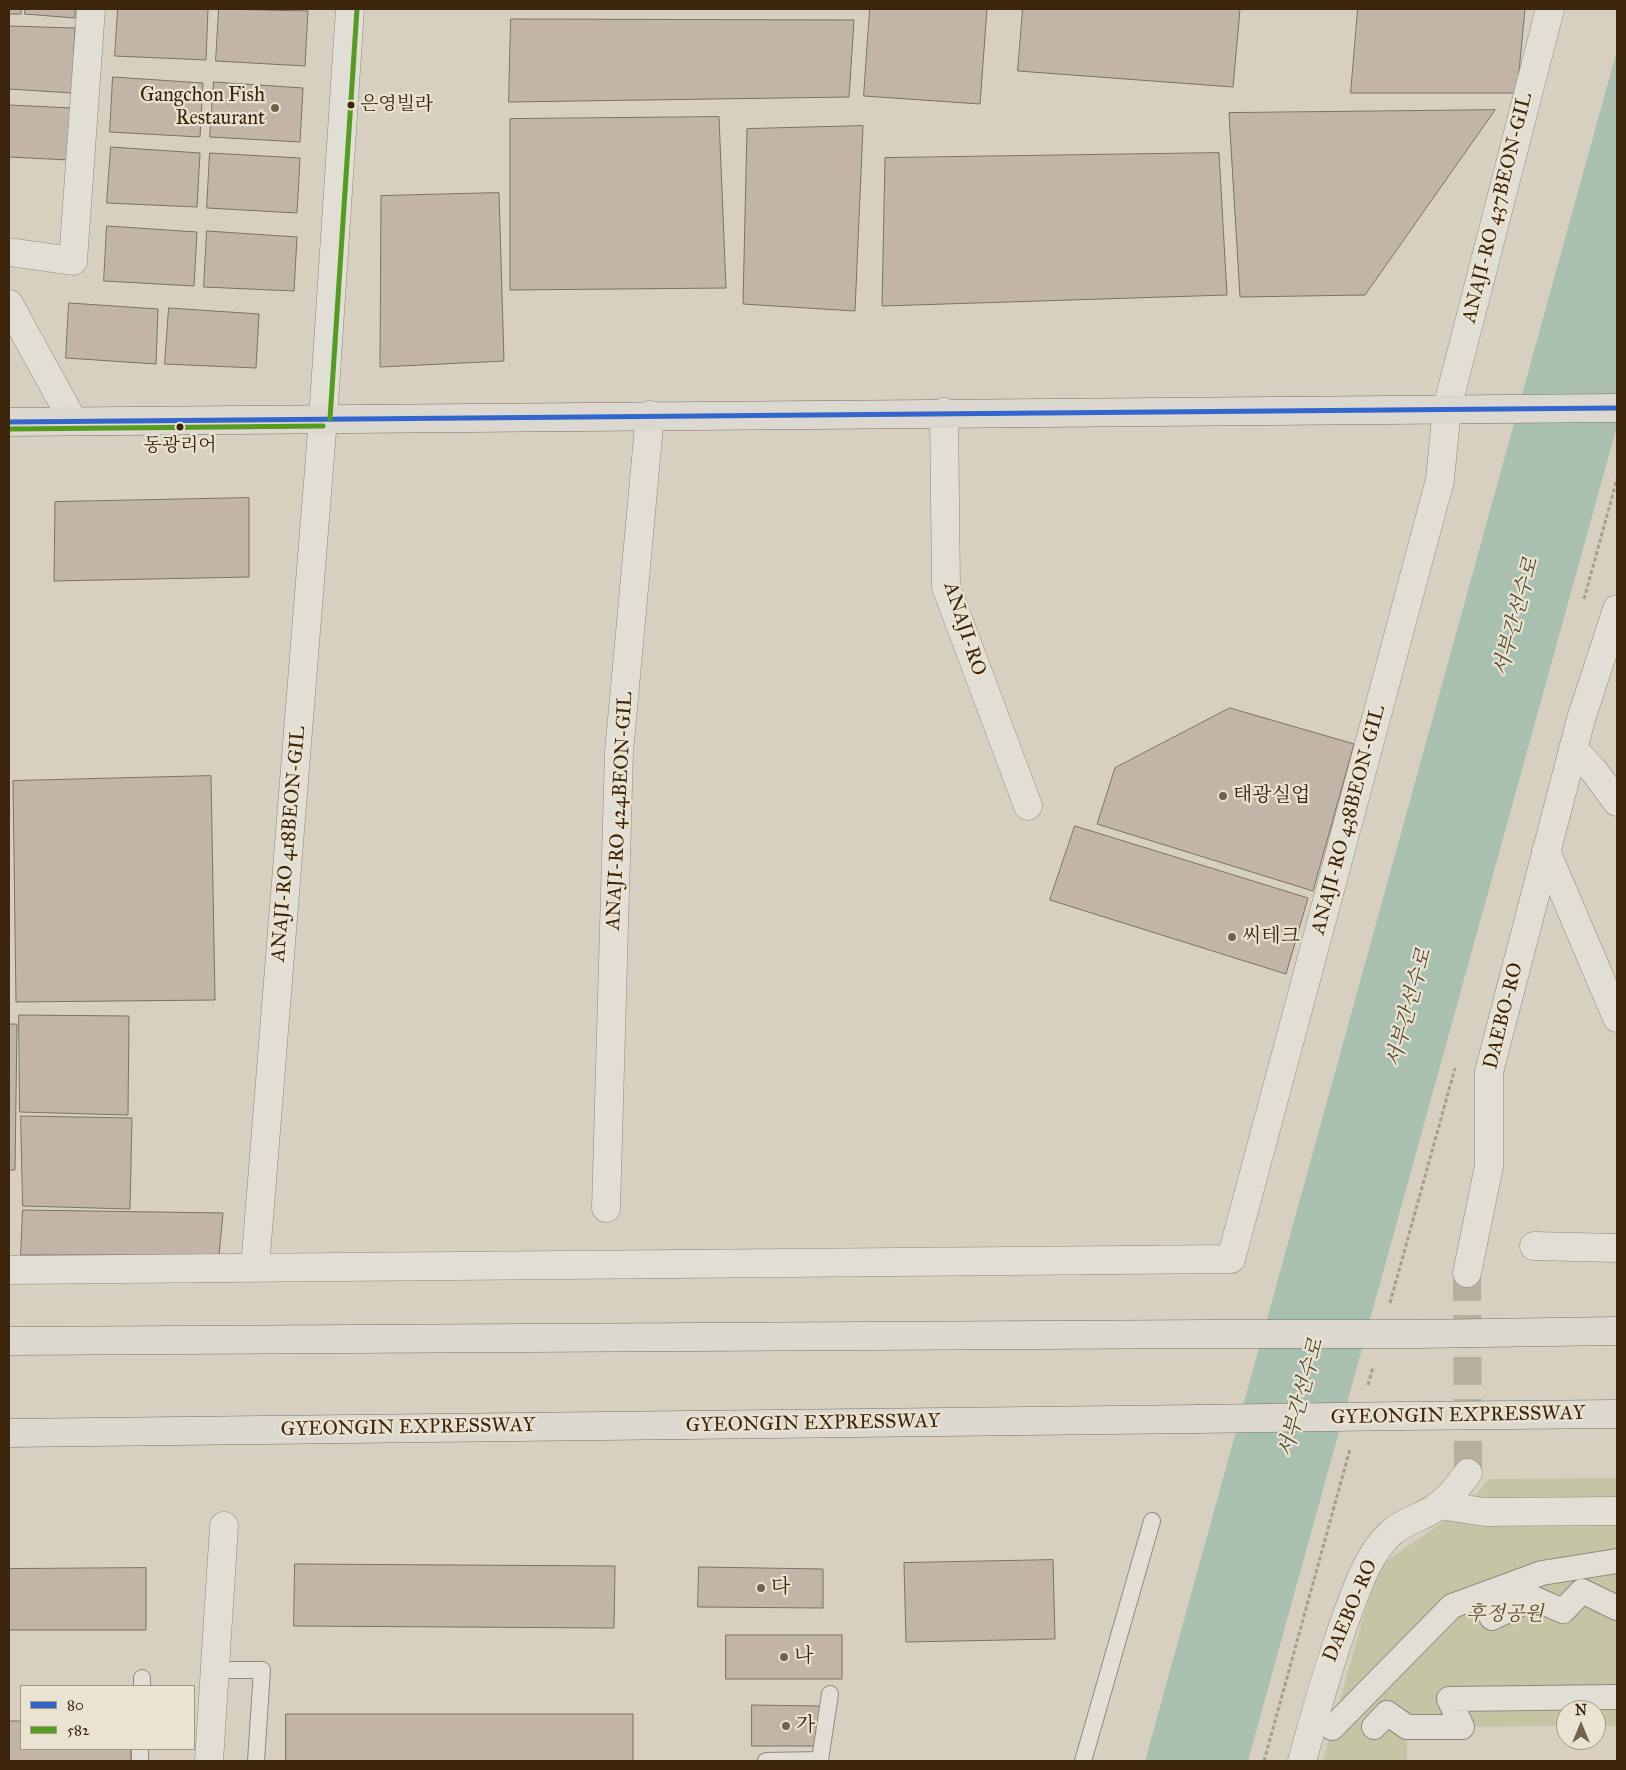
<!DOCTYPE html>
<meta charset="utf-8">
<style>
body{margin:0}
#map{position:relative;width:1626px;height:1770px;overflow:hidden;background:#d7d0c1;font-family:"IM FELL Great Primer",serif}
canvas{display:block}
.frame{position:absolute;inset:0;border:10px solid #3d250c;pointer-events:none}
.legend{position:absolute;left:20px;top:1685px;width:175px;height:65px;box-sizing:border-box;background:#ebe3d1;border:1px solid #a59782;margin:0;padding:6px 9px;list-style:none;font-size:15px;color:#3d250c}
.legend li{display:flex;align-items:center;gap:10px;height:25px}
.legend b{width:25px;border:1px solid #a59782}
.north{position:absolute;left:1556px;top:1700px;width:50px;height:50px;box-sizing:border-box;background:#ebe3d1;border:1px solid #a59782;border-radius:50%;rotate:0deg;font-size:14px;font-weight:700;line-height:20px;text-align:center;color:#3d250c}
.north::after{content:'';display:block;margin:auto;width:18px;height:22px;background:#73614b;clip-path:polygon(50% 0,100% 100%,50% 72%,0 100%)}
</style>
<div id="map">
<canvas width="1626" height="1770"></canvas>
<div class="frame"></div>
<ul class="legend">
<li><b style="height:6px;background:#36c"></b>80</li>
<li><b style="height:6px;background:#569b21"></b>582</li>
</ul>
<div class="north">N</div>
</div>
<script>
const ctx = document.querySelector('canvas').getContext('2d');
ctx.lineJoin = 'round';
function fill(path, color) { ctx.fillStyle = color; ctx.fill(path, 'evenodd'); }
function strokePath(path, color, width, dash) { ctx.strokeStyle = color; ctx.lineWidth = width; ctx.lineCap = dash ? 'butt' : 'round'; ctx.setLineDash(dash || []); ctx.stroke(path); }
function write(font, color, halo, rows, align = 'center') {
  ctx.font = font + ' "IM FELL Great Primer","Noto Serif KR",serif'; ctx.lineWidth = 4.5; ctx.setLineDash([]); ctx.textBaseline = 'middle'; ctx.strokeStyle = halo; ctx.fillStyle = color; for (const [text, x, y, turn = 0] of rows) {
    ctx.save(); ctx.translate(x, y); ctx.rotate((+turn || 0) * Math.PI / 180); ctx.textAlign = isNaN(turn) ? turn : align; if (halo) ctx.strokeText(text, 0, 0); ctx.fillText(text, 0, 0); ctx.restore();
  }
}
fill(new Path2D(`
 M1617 1478V1726H1596V1710H1566V1726L1407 1727V1761H1323L1372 1586 1383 1563 1465 1507 1489 1479Z`), '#c4c5a5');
fill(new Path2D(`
 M1617 50V426L1248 1761H1145Z`), '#a9c0b1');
const building = new Path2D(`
 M9 9H21V14H9Z
 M25 9H75V18L25 14Z
 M118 9H208L206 60 115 56Z
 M219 9 308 11 305 66 216 61Z
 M870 9H987L980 104 864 96Z
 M1023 9H1240L1233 87 1018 71Z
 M1358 9H1525L1517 93H1351Z
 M511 19 854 20 849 97 509 102Z
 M9 26 75 28 72 93 9 89Z
 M113 77 203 83 200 137 110 132Z
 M214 82 303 88 300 142 210 137Z
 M9 105 72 108 69 160 9 157Z
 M1495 110 1365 295 1240 297 1229 113Z
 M719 117 726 288 510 290V119Z
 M863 126 855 311 743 304 747 129Z
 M111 147 200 153 197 207 107 203Z
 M210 153 300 158 297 213 207 208Z
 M1219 153 1227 295 882 306 885 158Z
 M499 193 504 361 380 367 381 196Z
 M107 226 197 232 194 286 104 281Z
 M207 231 297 237 294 291 204 287Z
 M69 303 158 309 156 364 66 358Z
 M169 308 259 314 256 368 165 364Z
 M249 498V577L54 581 55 502Z
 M1230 708 1354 744 1313 891 1097 824 1115 768Z
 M211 776 215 1000 16 1002 13 781Z
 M1075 826 1308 898 1286 974 1050 900Z
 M19 1015 129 1016 128 1115 20 1112Z
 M9 1024H17L15 1170H9Z
 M21 1116 132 1118 130 1209 23 1206Z
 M23 1210 223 1213 219 1255H21Z
 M1053 1560 1055 1639 906 1642 904 1563Z
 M295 1564 615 1566 614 1628 294 1626Z
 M699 1567 823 1569V1608L698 1607Z
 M146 1568V1630H9V1569Z
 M726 1635H842V1679H726Z
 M752 1705 820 1706V1746H752Z
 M286 1714H633V1761H286Z
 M9 1721H21V1749H131V1761H9Z`);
fill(building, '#c3b4a8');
strokePath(building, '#7a7266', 1);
strokePath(new Path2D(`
 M1467 1273 1468 1473`), '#b8ae9d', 28, [28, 14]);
const service = new Path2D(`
 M215 1670H262L256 1761
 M142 1686V1678
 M140 1761V1749
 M766 1761 820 1760 830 1694
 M1083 1761 1152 1521`);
const pedestrian = new Path2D(`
 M1479 1596 1492 1618 1533 1598 1563 1611 1582 1591 1617 1608
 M1374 1727 1387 1713 1407 1727H1462L1449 1699 1617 1697
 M1332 1728 1452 1606 1542 1573 1617 1561`);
const minor = new Path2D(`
 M9 252 73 261 91 9
 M9 304 73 421
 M944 412 946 587 1028 806
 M1573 749 1594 771 1617 802
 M1546 851 1617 1018
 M606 1208 619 752 650 415
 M1534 1246 1617 1248
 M255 1268 323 419 350 9
 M9 1270 1231 1259 1440 480 1447 408 1550 9
 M1439 1505 1485 1512 1617 1511`);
const tertiary = new Path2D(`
 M1467 1273 1489 1166V1072L1581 719 1617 609
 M209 1761 224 1526
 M1302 1761C1316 1711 1330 1661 1348 1612 1358 1585 1369 1553 1391 1533 1404 1521 1420 1518 1434 1509 1448 1500 1458 1486 1468 1473`);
const primary = new Path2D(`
 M9 422 1617 408`);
const motorway = new Path2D(`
 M1418 1334 1617 1331
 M9 1341 1211 1334
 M1402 1416 1617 1414
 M9 1433 1197 1419`);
strokePath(service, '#91897d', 18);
strokePath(pedestrian, '#91897d', 26);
strokePath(minor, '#91897d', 29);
strokePath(tertiary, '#91897d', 29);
strokePath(primary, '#7a7266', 29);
strokePath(motorway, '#7a7266', 29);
strokePath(new Path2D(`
 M1584 599 1617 479
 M1390 1303 1455 1068
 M1368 1385 1373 1367
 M1264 1761 1350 1449`), '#a39e95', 3, [4, 2.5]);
strokePath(service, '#e1ded5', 16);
strokePath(pedestrian, '#e1ded5', 24);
strokePath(minor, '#e1ded5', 28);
strokePath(tertiary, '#e1ded5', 28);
strokePath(primary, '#dcd8cf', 28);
strokePath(motorway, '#dcd8cf', 28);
const motorwayBridge = new Path2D(`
 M1211 1334H1418
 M1197 1419 1402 1416`);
strokePath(motorwayBridge, '#7a7266', 29, []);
strokePath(motorwayBridge, '#dcd8cf', 28);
strokePath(new Path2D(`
 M9 422 1617 408`), '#36c', 5);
strokePath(new Path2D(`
 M330 419 357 9
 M9 429 323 426`), '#569b21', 5);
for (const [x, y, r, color] of [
 [351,105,4.5,"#3d250c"],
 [275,108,5,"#73614b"],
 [180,427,4.5,"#3d250c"],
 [1223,796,5,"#73614b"],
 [1232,937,5,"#73614b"],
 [761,1588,5,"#73614b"],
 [784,1657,5,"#73614b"],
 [786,1726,5,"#73614b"]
]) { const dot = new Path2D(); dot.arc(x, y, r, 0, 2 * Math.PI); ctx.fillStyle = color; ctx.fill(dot); strokePath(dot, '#ebe3d1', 2); }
write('19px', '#3d250c', '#ebe3d1', [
 ["은영빌라",360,105],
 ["동광리어",180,446,"center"]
], 'left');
write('20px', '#3d250c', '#ebe3d1', [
 ["Gangchon Fish",265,96,"right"],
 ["Restaurant",265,119,"right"],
 ["태광실업",1233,796],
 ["씨테크",1242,937],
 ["다",771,1588],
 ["나",794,1657],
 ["가",796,1726]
], 'left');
write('20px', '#3d250c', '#ebe3d1', [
 ["ANAJI-RO 437BEON-GIL",1498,208,-76],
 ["ANAJI-RO",964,629,72],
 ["ANAJI-RO 424BEON-GIL",620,811,-87],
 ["ANAJI-RO 438BEON-GIL",1349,820,-75],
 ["ANAJI-RO 418BEON-GIL",289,844,-85],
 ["DAEBO-RO",1504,1016,-76],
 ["GYEONGIN EXPRESSWAY",1458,1416,-1],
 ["GYEONGIN EXPRESSWAY",813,1424,-1],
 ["GYEONGIN EXPRESSWAY",408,1428,-1],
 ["DAEBO-RO",1351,1611,-67]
]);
write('italic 20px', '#5b4b2c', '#ebe3d1', [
 ["후정공원",1505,1615]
]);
write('italic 21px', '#534a34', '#ebe3d1', [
 ["서부간선수로",1517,617,-75],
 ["서부간선수로",1410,1008,-75],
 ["서부간선수로",1302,1398,-75]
]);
</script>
